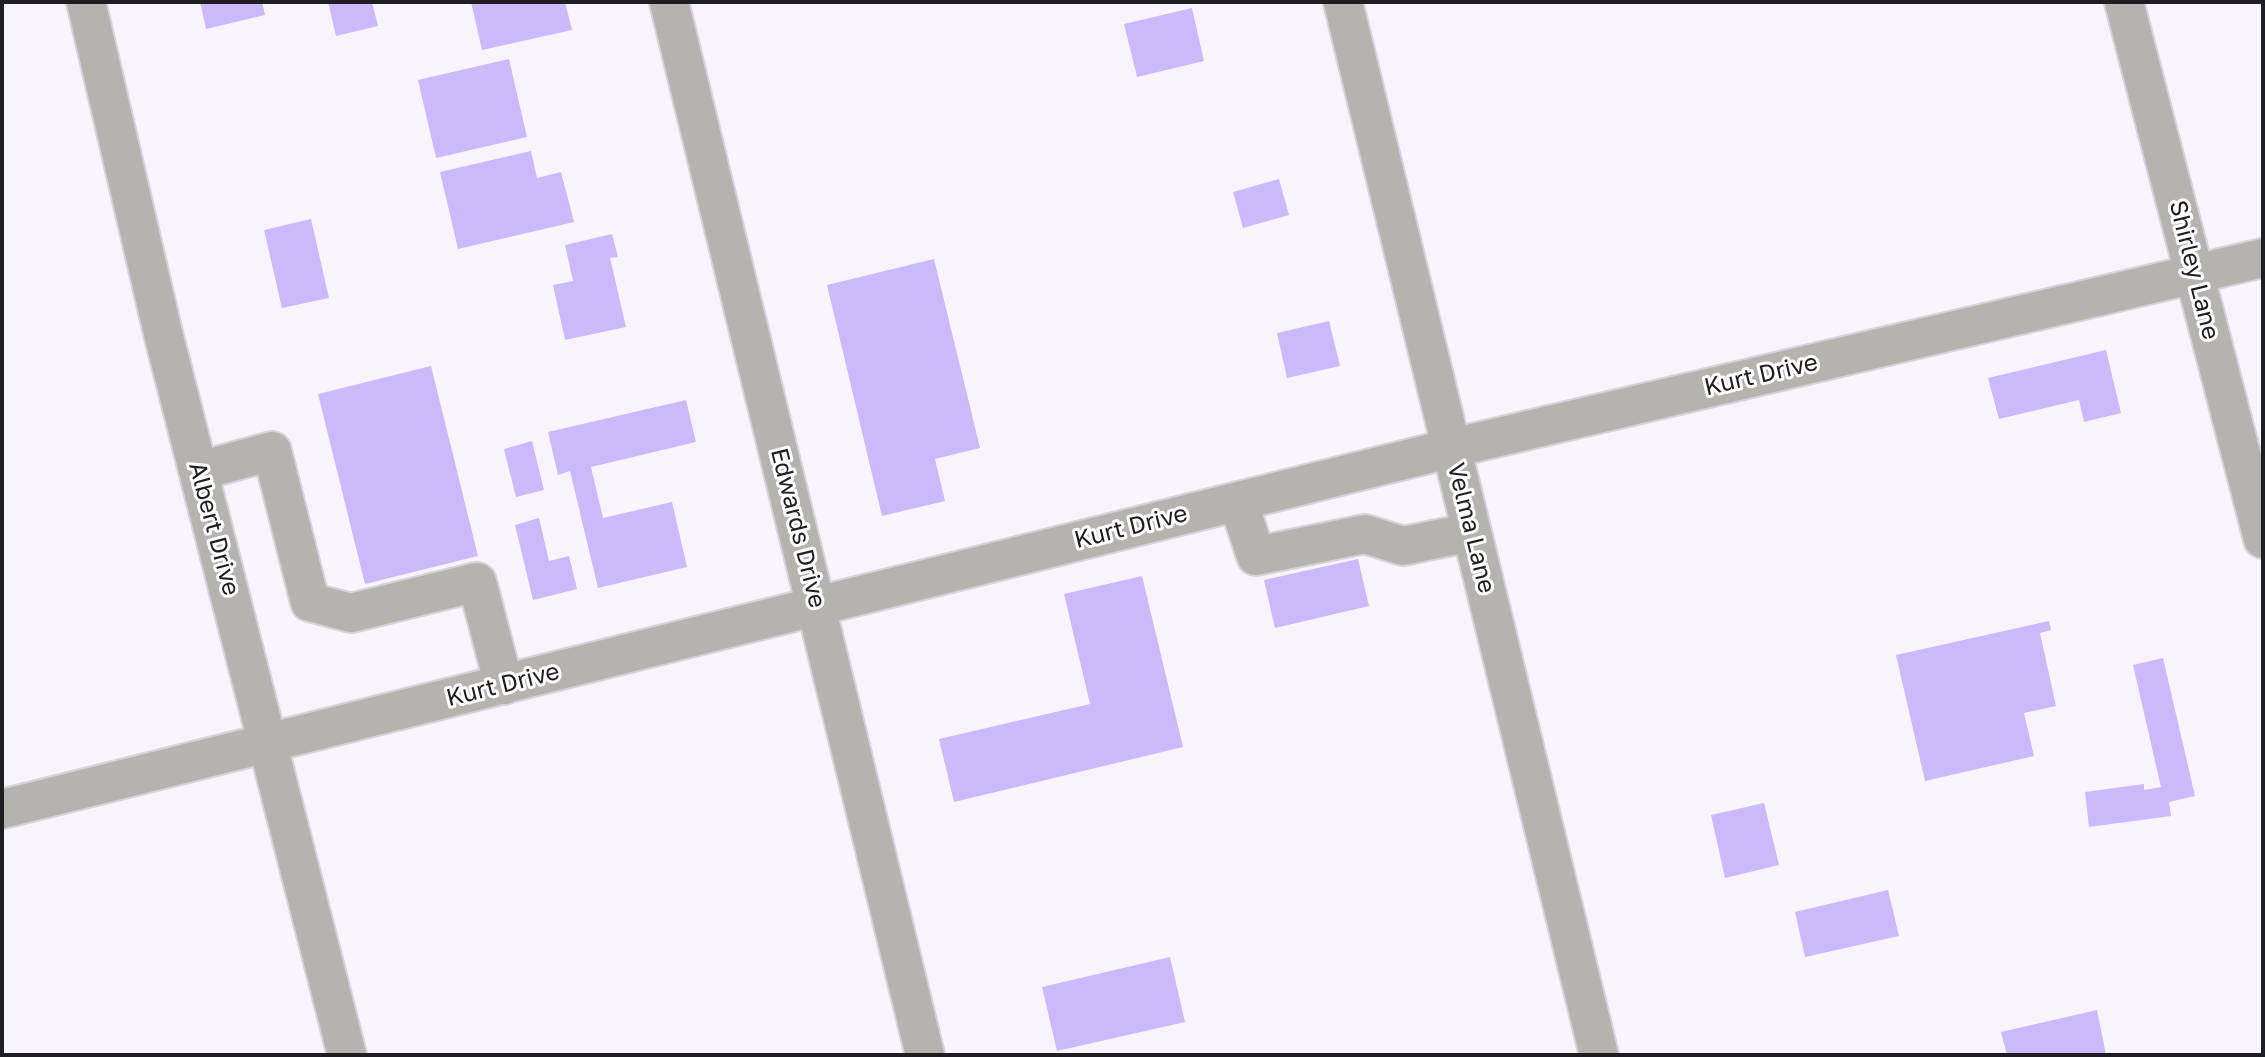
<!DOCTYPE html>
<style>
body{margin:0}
#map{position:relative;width:2265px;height:1057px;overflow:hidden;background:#f7f4fe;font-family:"Golos Text",sans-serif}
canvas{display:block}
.frame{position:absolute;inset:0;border:4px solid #1e1d21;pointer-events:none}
</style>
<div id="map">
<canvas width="2265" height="1057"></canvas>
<div class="frame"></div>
</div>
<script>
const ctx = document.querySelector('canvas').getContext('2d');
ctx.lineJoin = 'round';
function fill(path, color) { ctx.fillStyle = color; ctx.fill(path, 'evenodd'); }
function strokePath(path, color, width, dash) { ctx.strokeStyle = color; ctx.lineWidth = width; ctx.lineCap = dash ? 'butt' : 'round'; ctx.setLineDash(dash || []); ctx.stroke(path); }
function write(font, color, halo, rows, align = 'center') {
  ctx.font = font + ' "Golos Text",sans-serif'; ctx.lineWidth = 6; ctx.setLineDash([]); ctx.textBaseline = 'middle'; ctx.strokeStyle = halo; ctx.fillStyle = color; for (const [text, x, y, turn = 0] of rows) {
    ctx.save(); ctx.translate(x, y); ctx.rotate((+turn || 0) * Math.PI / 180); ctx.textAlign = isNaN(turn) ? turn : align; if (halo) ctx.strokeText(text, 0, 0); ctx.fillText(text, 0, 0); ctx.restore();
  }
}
fill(new Path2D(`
 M200 2H262L265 15 206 29Z
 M328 2H372L378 26 336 36Z
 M471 2H565L572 30 482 50Z
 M1192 8 1204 61 1137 77 1124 24Z
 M509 59 527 137 436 158 418 80Z
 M531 151 537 178 561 172 574 222 458 249 440 172Z
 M1279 179 1289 215 1243 228 1233 192Z
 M311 219 329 298 282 308 264 230Z
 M612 234 618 257 610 258 626 327 565 340 553 285 573 281 565 245Z
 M934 259 980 448 935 459 945 501 882 516 827 285Z
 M1329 321 1340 366 1287 378 1277 333Z
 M2106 350 2121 413 2084 422 2079 400 1999 419 1988 378Z
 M431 366 478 556 365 584 318 394Z
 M686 400 696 442 591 467 603 518 672 502 687 567 598 588 570 471 558 475 548 432Z
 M532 441 544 490 516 497 504 449Z
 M539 518 549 561 569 556 577 589 533 600 515 525Z
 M1358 559 1369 606 1275 628 1264 580Z
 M1142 576 1183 747 954 802 939 739 1090 704 1064 594Z
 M2049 621 2051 630 2040 633 2056 706 2024 713 2034 756 1925 781 1896 655Z
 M2163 658 2195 796 2169 802 2171 816 2089 827 2085 792 2144 784V790L2161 787 2133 665Z
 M1764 803 1779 865 1725 878 1711 815Z
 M1888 890 1899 936 1805 957 1795 912Z
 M1170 957 1185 1022 1057 1051 1042 987Z
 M2097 1010 2106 1055H2007L2001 1032Z`), '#ccb9fb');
const minor = new Path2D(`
 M86 2 163 333 347 1055
 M669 2 925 1055
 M1343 2 1599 1055
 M2124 2 2263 539
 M199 471 272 451 310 602 351 613 477 582 504 685
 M1238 501 1256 556 1365 534 1403 546 1472 532
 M2 809 1452 448 2263 258`);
strokePath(minor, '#d4d2db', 42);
strokePath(minor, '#b5b3ae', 38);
write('24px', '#1e1d21', '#fff', [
 ["Shirley Lane",2194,270,76],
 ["Kurt Drive",1761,375,-13],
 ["Kurt Drive",1131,527,-14],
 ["Edwards Drive",798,528,76],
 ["Velma Lane",1471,528,76],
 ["Albert Drive",214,529,75],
 ["Kurt Drive",503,685,-14]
]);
</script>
